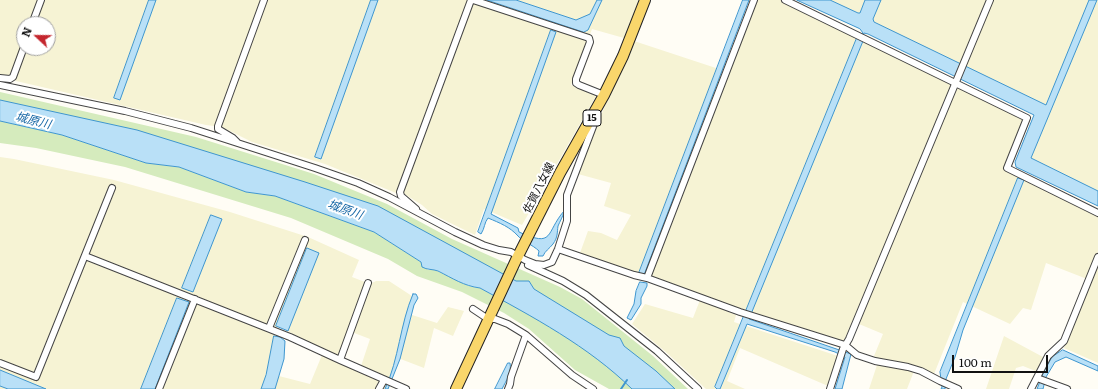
<!DOCTYPE html>
<meta charset="utf-8">
<style>
body{margin:0}
#map{position:relative;width:1098px;height:389px;overflow:hidden;background:#fffdf5;font-family:Literata,serif}
canvas{display:block}
.north{position:absolute;left:16px;top:16px;width:40px;height:40px;box-sizing:border-box;background:#fff;border:1px solid #a0a0a0;border-radius:50%;rotate:292deg;font-size:11px;font-weight:700;line-height:16px;text-align:center;color:#111}
.north::after{content:'';display:block;margin:auto;width:14px;height:18px;background:#c4262e;clip-path:polygon(50% 0,100% 100%,50% 72%,0 100%)}
.scale{position:absolute;left:952px;top:355px;width:96px;height:18px;box-sizing:border-box;border:2px solid #111;border-top:0;padding-left:5px;font-size:12px;line-height:14px;white-space:nowrap;color:#111;-webkit-text-stroke:3px #fff;paint-order:stroke}
</style>
<div id="map">
<canvas width="1098" height="389"></canvas>
<div class="north">N</div>
<div class="scale">100 m</div>
</div>
<script>
const ctx = document.querySelector('canvas').getContext('2d');
ctx.lineJoin = 'round';
function fill(path, color) { ctx.fillStyle = color; ctx.fill(path, 'evenodd'); }
function strokePath(path, color, width, dash) { ctx.strokeStyle = color; ctx.lineWidth = width; ctx.lineCap = dash ? 'butt' : 'round'; ctx.setLineDash(dash || []); ctx.stroke(path); }
function write(font, color, halo, rows, align = 'center') {
  ctx.font = font + ' Literata,"Noto Sans JP",serif'; ctx.lineWidth = 4; ctx.setLineDash([]); ctx.textBaseline = 'middle'; ctx.strokeStyle = halo; ctx.fillStyle = color; for (const [text, x, y, turn = 0] of rows) {
    ctx.save(); ctx.translate(x, y); ctx.rotate((+turn || 0) * Math.PI / 180); ctx.textAlign = isNaN(turn) ? turn : align; if (halo) ctx.strokeText(text, 0, 0); ctx.fillText(text, 0, 0); ctx.restore();
  }
}
fill(new Path2D(`
 M0 0H639L624 38 592 29 571 85 596 96 522 225 484 209 475 235 432 214 422 205 406 195 396 193 325 164 252 142 222 127 206 125 16 81 8 76H0ZM24 24H48V48H24Z
 M756 0H783L953 84 844 341 737 308 580 253 588 231 601 233 617 240 631 215 604 206 611 183 578 174 606 103 634 41 728 72Z
 M818 0H1098V194L1025 159 1045 111Z
 M956 86 1024 119 1005 169 1098 216V251L1087 279 1046 263 1031 310 1023 308 1010 324 963 302 934 374 916 366 907 389H869L879 359 874 356 883 334 859 324Z
 M0 157 14 159 114 180 230 212 308 237 359 260 352 277 370 284 376 281H389L415 298 409 314 437 323 448 307 464 311 453 336 434 328 424 368 398 358 390 380 361 366 370 339 349 331 338 357 285 330 315 254 307 250 277 328 268 374 263 389H0Z
 M1098 265V363L1064 348Z
 M700 300 736 315 734 322 838 356 828 386 740 348 727 381 745 389H706L667 353 632 324 645 304 693 318Z
 M1004 336 1043 357 1038 372 1023 366 1016 368 1009 389H986Z
 M322 355 389 384 387 389H270L275 375 310 384Z`), '#f6f3d4');
fill(new Path2D(`
 M0 92 196 137 314 174 387 204 452 239 560 287 582 299 653 356 688 389H669L597 333 517 286 377 213 0 105Z
 M0 121 62 135 146 163 179 167 246 192 275 196 374 232 421 262 428 270H435L469 286 480 288 544 322 618 369 638 389H609L575 370 529 329 504 313 462 292 417 276 388 259 291 218 125 167 36 148 0 143Z`), '#d5ebbd');
const water = new Path2D(`
 M149 0H156L120 100 114 98Z
 M371 0H378L321 159 315 157Z
 M487 0H516L576 20 590 14 597 0H602L588 30 584 32Z
 M743 0H749L644 275 639 273Z
 M797 0H830L858 13H860L865 0H881L873 19 874 22 1046 105 1089 0H1097L1031 158 1098 191V206L1016 167 1015 162 1034 115 868 34 864 33 863 35H862L863 33 860 29Z
 M551 30 556 32 491 214 518 228 519 232C555 248 545 233 564 211 563 217 560 221 558 226 557 233 558 237 553 244 549 249 545 251 543 256H538L539 251C533 245 522 241 518 236 510 227 500 223 488 218 484 223 485 228 481 234L478 232Z
 M857 38 863 41 749 319 851 354 842 389H835L845 357 835 352 747 324 720 389H717L715 387Z
 M0 100 137 130 305 182 378 206 516 281H529L534 289 609 335 620 338 624 346 656 371 675 389H632C588 346 533 317 480 288 464 286 452 278 438 271 433 269 427 270 422 267L421 262 374 232 275 196 246 192 179 167 146 163 62 135 0 121Z
 M1018 178 1024 180 963 330 955 357 946 379 945 389H941L942 387 940 372Z
 M211 215 222 219 193 292 182 288Z
 M307 248 319 253 288 331 276 326Z
 M640 282 647 283V286L641 298V304L631 320 627 318 634 304 636 291Z
 M413 294H416L418 298 414 305 400 359 388 389H385C399 359 400 324 413 294Z
 M177 298 189 302 155 389H141Z
 M274 336 280 337 285 341 284 359 275 389H261L266 375Z
 M1063 350 1098 366V371L1066 357 1055 362 1046 377 1043 389H1037L1044 371 1052 357Z
 M508 363H510C512 372 506 381 502 389H495Z
 M0 370 46 389H8L0 386Z`);
fill(water, '#b9e0f7');
strokePath(water, '#3f96cf', 1);
strokePath(new Path2D(`
 M621 389 627 380`), '#3f96cf', 2);
const street = new Path2D(`
 M473 0 589 38 590 42 576 79V83L579 85 604 95
 M785 0 1027 118 1007 168 1098 213
 M32 24 41 0
 M0 78 10 79 13 77 24 47
 M0 85 125 111 191 128 315 168 358 183 389 197 455 232 483 245 499 250 511 252 525 260 535 264 544 265 552 262 558 249 567 221V195L594 124 596 115
 M237 142 233 138 218 129V126L264 0
 M416 209 401 196 400 192 471 0
 M558 249 634 275 647 278 740 312 845 345 857 355 875 361 908 367 921 371 940 381 958 389
 M85 256 290 337 340 360 406 389
 M528 265 563 281 586 295 657 351 698 389
 M647 278 754 0
 M473 309 488 319H495L508 324 526 335 572 375 593 389
 M269 328 305 240
 M340 360 368 283
 M0 363 36 377 112 188
 M1037 378 1067 389
 M159 389 195 299
 M379 389 384 380
 M508 389 510 384 511 377 526 335
 M830 389 843 349 849 339 990 0
 M1031 389 1048 356 1064 341 1098 257`);
const primary = new Path2D(`
 M456 389 516 260 560 173 604 95 623 56 645 0`);
strokePath(street, '#444', 8);
strokePath(primary, '#222', 12);
strokePath(street, '#fff', 6);
strokePath(primary, '#f9d66b', 10);
for (const [x, y, w] of [
 [592,118,18]
]) { const box = new Path2D(); box.roundRect(x - w / 2, y - 8, w, 16, 3); ctx.fillStyle = '#fff'; ctx.fill(box); strokePath(box, '#111', 1); }
write('bold 10px', '#111', null, [
 ["15",592,118]
]);
write('11px', '#111', '#fff', [
 ["佐賀八女線",539,188,-63]
]);
write('italic 12px', '#1768a6', '#fff', [
 ["城原川",33,121,14],
 ["城原川",345,210,20]
]);
</script>
